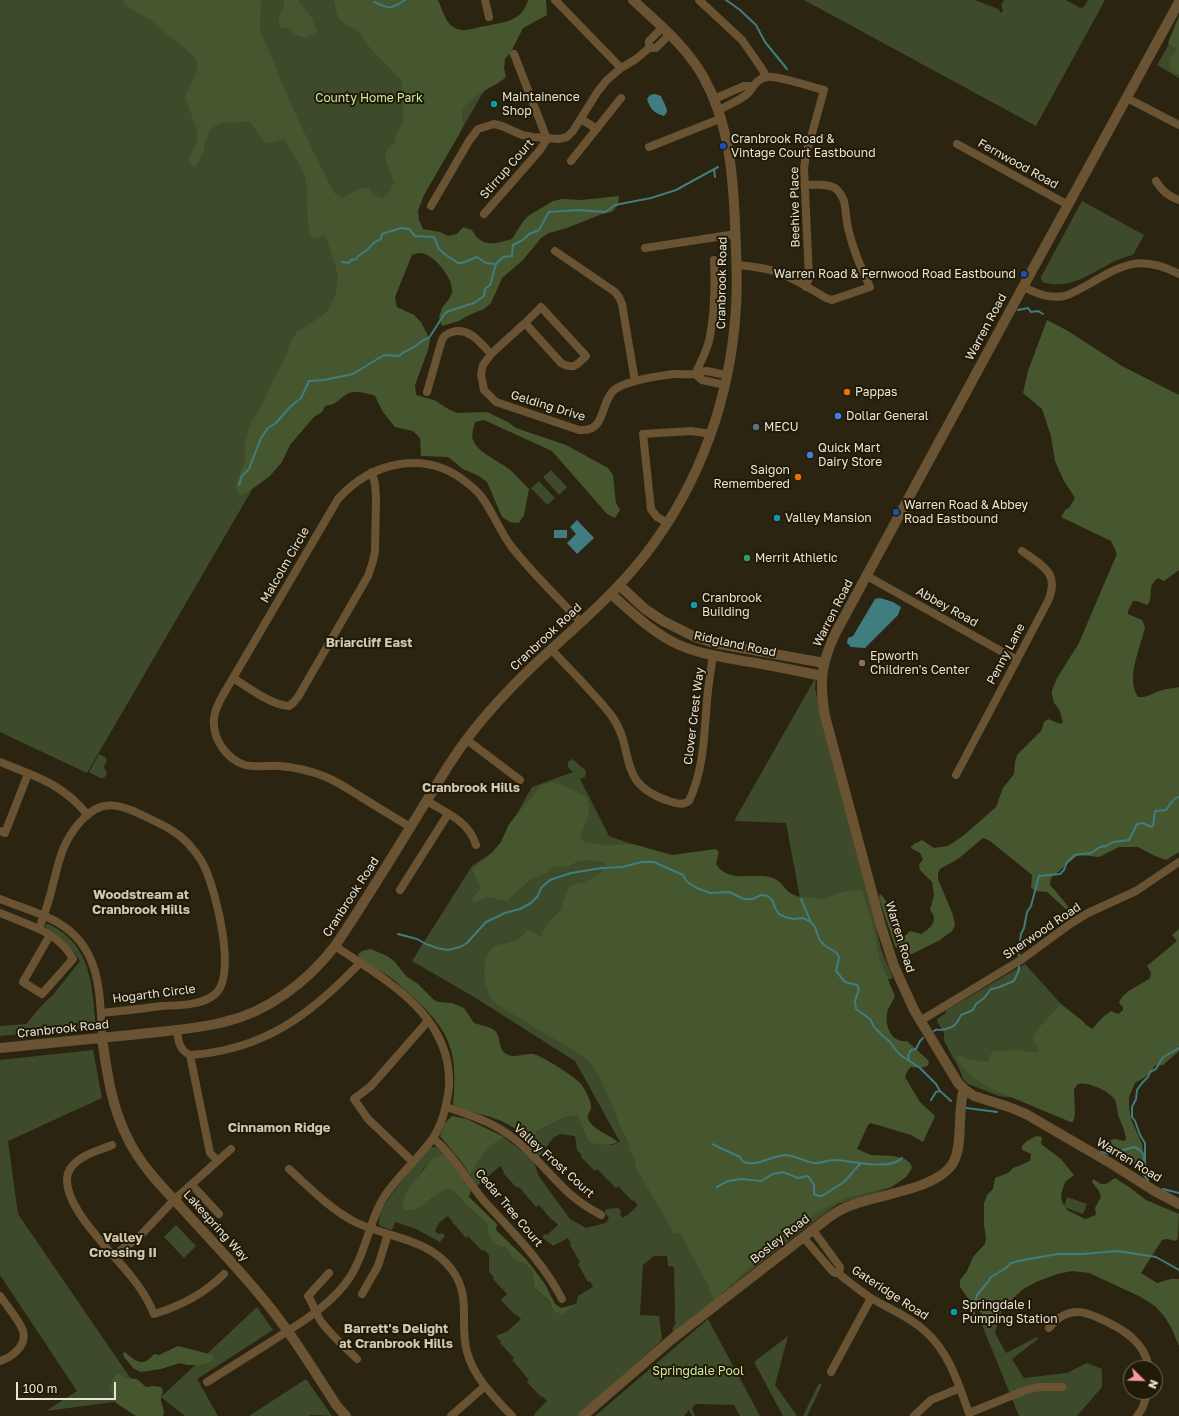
<!DOCTYPE html>
<style>
body{margin:0}
#map{position:relative;width:1179px;height:1416px;overflow:hidden;background:#2b2410;font-family:"Golos Text",sans-serif}
canvas{display:block}
.north{position:absolute;left:1123px;top:1360px;width:40px;height:40px;box-sizing:border-box;background:#211a07;border:1px solid #706a5a;border-radius:50%;rotate:113deg;font-size:11px;font-weight:700;line-height:16px;text-align:center;color:#e7e3d6}
.north::after{content:'';display:block;margin:auto;width:14px;height:18px;background:#f59b9b;clip-path:polygon(50% 0,100% 100%,50% 72%,0 100%)}
.scale{position:absolute;left:16px;top:1382px;width:100px;height:18px;box-sizing:border-box;border:2px solid #e7e3d6;border-top:0;padding-left:5px;font-size:12px;line-height:14px;white-space:nowrap;color:#e7e3d6;-webkit-text-stroke:3px #211a07;paint-order:stroke}
</style>
<div id="map">
<canvas width="1179" height="1416"></canvas>
<div class="north">N</div>
<div class="scale">100 m</div>
</div>
<script>
const ctx = document.querySelector('canvas').getContext('2d');
ctx.lineJoin = 'round';
function fill(path, color) { ctx.fillStyle = color; ctx.fill(path, 'evenodd'); }
function strokePath(path, color, width, dash) { ctx.strokeStyle = color; ctx.lineWidth = width; ctx.lineCap = dash ? 'butt' : 'round'; ctx.setLineDash(dash || []); ctx.stroke(path); }
function write(font, color, halo, rows, align = 'center') {
  ctx.font = font + ' "Golos Text",sans-serif'; ctx.lineWidth = 4; ctx.setLineDash([]); ctx.textBaseline = 'middle'; ctx.strokeStyle = halo; ctx.fillStyle = color; for (const [text, x, y, turn = 0] of rows) {
    ctx.save(); ctx.translate(x, y); ctx.rotate((+turn || 0) * Math.PI / 180); ctx.textAlign = isNaN(turn) ? turn : align; if (halo) ctx.strokeText(text, 0, 0); ctx.fillText(text, 0, 0); ctx.restore();
  }
}
fill(new Path2D(`
 M0 0H385L505 55 87 773 0 732Z
 M804 0H975L998 9 1001 13 1003 11 1001 5 1004 0H1066L1080 8 1084 7 1088 0H1105L1036 126Z
 M1179 26V78L1157 65Z
 M1082 201 1144 235 1133 255C1100 262 1078 293 1042 282L1041 277Z
 M551 470 567 487 559 495 543 477Z
 M539 481 555 498 547 505 531 488Z
 M816 677 815 688 829 749 867 885 881 949 893 978 813 1003 849 1172 893 1187 838 1204 797 1234 674 1332 672 1330 676 1322 674 1320 675 1317 674 1267 668 1266 667 1256H654L643 1265 640 1315 659 1316 662 1339 659 1343 577 1416H534L536 1412 547 1401 542 1396 541 1397 527 1382 529 1380 512 1360 514 1358 500 1343 501 1342 496 1336 508 1331 521 1319 516 1314 515 1315 501 1300 507 1294 493 1279 494 1277 489 1272V1255L484 1250 482 1251 468 1236 466 1238 454 1224 452 1223 453 1222 448 1216 439 1223 435 1231 438 1234 442 1233 445 1236 440 1242 416 1229 395 1222 392 1230 380 1226C372 1209 420 1161 431 1147H436L446 1154 424 1168 417 1179 431 1200 439 1192 447 1189 455 1192 465 1204 488 1224V1234L493 1244 506 1248 512 1258 526 1265 532 1270 534 1288 548 1301 554 1312 576 1304 578 1296 593 1287 590 1281 588 1282 578 1264 580 1262 570 1245 571 1244 568 1238 553 1246 542 1237 545 1234 547 1235 558 1225 553 1220H552L539 1205 536 1207 519 1187 517 1188 503 1173 504 1172 500 1166 477 1186 470 1175C481 1157 485 1147 504 1137L534 1161 538 1175 570 1219 586 1228 606 1223 609 1218 605 1213 606 1209 618 1208 621 1211 620 1215 623 1218 626 1215 627 1216 638 1205 633 1200 632 1201 618 1186 616 1188 597 1169 595 1171 580 1156 582 1155 577 1150 575 1136 560 1134 553 1138 539 1157 529 1147 537 1131 565 1117 574 1116 577 1113 588 1142 612 1145 620 1142 575 1061 474 997 412 961 472 866 497 849 532 787 573 772 568 767V762L572 759C577 761 578 766 582 767L586 771 585 777 580 779 609 836 801 903 786 823 734 821Z
 M99 754 105 757 107 760 104 767 107 774 104 778H100L89 772Z
 M46 924C52 924 57 929 62 932 93 955 92 992 96 1027L0 1036V1026L26 1024 43 1004 53 995 80 961C71 946 59 936 45 927Z
 M1025 964 1090 1036 1014 1098 999 1096 968 1084 963 1079 959 1068 951 1054 944 1040V1033L938 1023 937 1019 946 1013 945 1011Z
 M93 1050 102 1098 8 1141 18 1214 144 1398 46 1411 77 1391 0 1275V1060Z
 M1067 1197 1087 1204 1083 1214 1064 1207Z
 M176 1225 196 1246 184 1258 164 1237Z
 M1043 1252H1062L1179 1299V1328L1171 1314 1152 1295 1077 1265 1050 1269 1025 1282 1001 1312 995 1333 1006 1353 1037 1337 1038 1339 1012 1359 1024 1378 1067 1373 1087 1363 1102 1369V1387L1077 1416H1019L982 1325V1314Z
 M257 1307 273 1330 197 1379 218 1416H185L161 1397Z
 M708 1319 760 1416H740L734 1405 696 1404 692 1408 695 1416H692L689 1410 684 1416H595Z
 M788 1336 775 1385 797 1416H783L754 1362Z
 M306 1379 332 1416 311 1415 309 1416H249Z
 M819 1383 822 1385 807 1416H803Z`), '#3d4b2a');
fill(new Path2D(`
 M123 0H261L260 30 297 118 334 193 342 198 359 189 368 188 374 195 383 198 390 192 394 183 385 157 388 148 395 142 396 133 403 123V98L402 81 370 48 361 34 354 28 346 25 338 18 334 0H438C442 8 445 22 453 27 463 33 470 29 480 27 498 23 523 23 528 0H546L547 15 523 28 511 52 505 59 504 68 506 77C495 87 465 98 462 112 462 115 463 119 463 122 463 125 462 128 461 131L424 195 418 211 419 220 423 229 440 232 448 236 457 234 463 227 472 230C481 248 495 244 512 239L522 223 528 216 553 201 562 199 581 200 619 196 618 205 612 212 602 214 567 228 549 233 541 238 523 260 502 278 491 303 484 309 467 316 459 321 442 326 439 317C440 314 441 311 442 308 445 303 451 298 452 292 454 279 434 254 421 253 418 253 414 254 412 255L395 297 397 307 414 315 421 322 430 340 428 350 415 385 416 395 434 400 450 410 458 413 487 412 508 422 516 428 566 445 608 468 613 475 616 503 620 510 615 518 607 514 552 451 484 420 475 422C474 427 471 434 473 440 478 453 499 461 509 469 516 475 522 482 529 489L524 515 519 523 510 522 502 517 487 482 479 476 463 469 448 457 421 456 420 438 413 431 395 427 383 412 375 396C367 393 354 390 347 394 337 400 338 404 325 406L322 412 314 417 290 445 282 462 270 476 248 492 240 495 235 487 245 461V442L250 424 265 400 268 390 285 358 291 340 297 332 321 317 328 310 336 294 338 274 325 234 317 238H311C305 218 309 201 306 181 305 170 290 150 284 139L267 144C258 137 256 129 249 121 243 122 237 123 230 123 227 123 224 122 221 123 200 129 209 155 194 167L188 160 196 143 198 134 185 96C191 82 198 76 197 60 187 49 174 40 162 30 157 26 153 21 148 18 139 12 127 10 123 0Z
 M285 0H298L311 17 317 31 307 38 296 35 287 28 280 27 278 19 283 8Z
 M1179 16V75L1170 70V59L1177 49 1168 43Z
 M1047 320 1068 331 1122 366 1179 395V570L1164 581 1158 578C1147 586 1153 593 1149 603L1147 605 1137 601H1133L1128 611V614L1142 620 1145 627C1141 647 1125 678 1138 697 1149 698 1153 692 1163 690 1168 688 1174 689 1179 687V852L1166 860 1155 856 1138 847H1119L1099 857 1078 855 1051 878 1050 885 1052 887 1072 911 1069 912 1047 892 1036 891 1031 888 1032 875 990 841 983 838 958 859 940 869 938 873V879L953 915 955 926 952 931 940 940 912 954 903 955 895 946 879 898 880 894C894 904 886 931 903 938L910 931 921 934C931 928 939 920 930 910L934 895 932 882 920 870 919 865 923 859 920 853 911 848V847L914 844 922 840 934 848 948 846 963 836 996 807 1003 788 1014 774 1015 762 1017 755 1041 731 1044 722 1048 719 1060 724 1063 722 1059 709 1054 703 1052 694V691L1057 678 1079 643 1116 556 1117 554 1111 541 1061 517 1066 509 1069 508 1075 498 1064 481 1055 461 1051 436 1042 409 1023 393 1028 371Z
 M552 782 572 789 587 798C592 813 586 822 580 837L584 842 604 845 633 844 672 855 716 849 719 852 716 864C728 884 755 872 773 878 782 881 784 890 792 894 801 900 812 895 822 900 834 894 848 890 862 890L874 930 880 961 895 996C893 1002 888 1007 887 1013 885 1028 892 1043 907 1041L929 1061 928 1066 920 1068 911 1067 908 1070 905 1077 920 1102 935 1116 923 1142 911 1135 871 1123 868 1125 857 1149 871 1155 894 1156 905 1159 910 1163 912 1167 911 1170 906 1177 893 1186 846 1198 819 1211 780 1240 754 1263 737 1280 723 1292 719 1297 714 1300 712 1297 708 1285 680 1233 675 1234 636 1168 635 1160 631 1153 628 1141 619 1124 613 1107 601 1080 589 1061 575 1051 537 1029 498 1005 491 999 485 982 484 965 489 951 495 946 518 940 528 930 541 936C546 922 552 919 562 909V905L569 887C573 884 577 884 581 883 591 880 602 873 607 865L604 863 593 860 578 861 567 867 553 866 546 873 531 879 507 901 488 897 476 902 471 900 481 888 472 870 478 864 490 855 501 842 509 824 542 785Z
 M1179 929V1051L1163 1065 1155 1066 1147 1076 1135 1083 1129 1097V1107L1131 1119 1142 1144 1145 1167 1144 1172 1133 1163 1101 1146 1099 1143 1115 1139 1124 1141 1126 1139C1125 1130 1121 1123 1118 1115 1117 1110 1117 1104 1115 1100 1110 1091 1087 1081 1078 1084L1074 1089V1092L1075 1114 1073 1122H1071C1055 1116 1040 1109 1025 1103 1002 1093 969 1083 957 1058L959 1056 969 1059 989 1062C991 1050 992 1051 1003 1051 1009 1051 1014 1049 1020 1050 1028 1051 1030 1054 1039 1051V1049L1033 1040 1036 1031 1061 1004 1084 1022 1085 1024 1092 1029 1104 1016 1111 1011 1118 1014 1123 1010V1007L1119 1003C1124 990 1140 986 1150 978L1151 973 1147 966 1177 941 1172 935Z
 M371 949 387 956 395 962 406 976 418 984 434 1000 438 1002 452 1003 464 1008 474 1023C480 1025 491 1027 494 1030 502 1036 497 1048 506 1054 515 1059 523 1053 533 1054 541 1055 577 1078 582 1085 585 1090 592 1102 591 1108 590 1112 587 1115 588 1119 593 1130 610 1135 618 1142 609 1147 598 1144 588 1142L577 1114 574 1116 565 1117 537 1131 532 1143C505 1115 485 1118 453 1105 458 1055 452 1033 415 999 406 991 397 982 387 975 378 969 361 966 358 954L362 951Z
 M452 1116 467 1119 504 1137C486 1147 481 1157 470 1175L460 1160 440 1136 445 1123Z
 M1036 1136 1042 1137 1041 1144 1061 1159 1074 1175 1065 1182 1061 1194 1062 1202 1067 1210 1085 1219 1096 1215 1095 1208 1101 1197 1099 1191 1092 1182 1093 1179 1101 1184H1106L1115 1178 1129 1187 1146 1200 1179 1214 1178 1238 1176 1241 1167 1239 1162 1240 1141 1273 1157 1283 1171 1279H1179V1346L1171 1327 1164 1316 1155 1306 1139 1296 1089 1273 1072 1271 1057 1274 1036 1282 1022 1290 994 1317H990L984 1315 975 1308 960 1287V1280L967 1271 973 1257 985 1244 986 1237 984 1225V1203L987 1195 993 1189 995 1178 1008 1173 1013 1168 1021 1165 1030 1161 1031 1154 1022 1150V1146L1027 1141Z
 M446 1154 471 1191 469 1197 497 1224 496 1230 526 1259 545 1284 555 1304 561 1308 576 1304 563 1314 554 1312 548 1300 534 1288 532 1270 526 1265 512 1258 506 1248 493 1244 488 1234V1224L465 1204 455 1192 447 1189C431 1195 423 1213 404 1210L402 1205 406 1192 433 1158Z
 M178 1346 213 1355 214 1359 211 1362 199 1365H187L180 1363 161 1369 141 1372 134 1369 124 1357 123 1353 125 1352C131 1357 139 1366 148 1360 151 1358 152 1355 155 1354L159 1355Z
 M119 1374 125 1378 137 1379 146 1387 154 1386 161 1387 163 1391C163 1393 161 1395 161 1398 160 1405 166 1409 163 1416H136L116 1403 109 1386 115 1376Z`), '#46572f');
fill(new Path2D(`
 M655 94 661 96C663 102 667 106 667 112L664 116C654 113 650 109 647 99L650 95Z
 M577 520 594 538 577 554 567 543 576 534 570 527Z
 M554 530H567V538H554Z
 M880 598 893 602 901 607 898 615 865 648 851 647 847 643 848 638 853 636 875 599Z`), '#3f7d80');
strokePath(new Path2D(`
 M726 0 740 10 756 25 765 42 787 69
 M374 2C390 9 390 10 405 0
 M714 169 715 177
 M342 262 349 263 351 260 356 259C359 253 364 254 368 249 374 243 373 242 381 239L382 234 401 228 409 229 415 236 434 237 439 249 446 255 458 263H462L477 257 486 263 496 264
 M1018 310 1028 308 1031 312 1038 311 1043 314
 M239 485 242 476 249 469 261 438 268 428 276 423 290 407 301 398 309 381 324 380 353 374 384 355 399 356C405 350 408 351 414 347 421 343 420 340 429 338L445 313 449 311 474 303 484 296 485 289 490 285 496 264 503 257 512 256 513 245 523 240 529 234 539 230 549 212 578 210 605 212 615 205 651 198 676 190 718 167
 M801 899 811 922
 M398 934 417 939 426 944 437 948 448 950 460 947 467 943 486 922 505 913 520 909 531 903 538 896 541 888 550 880 571 873 602 868 622 867 642 862H654L683 875 687 882 697 888 710 893 729 892 744 899H753L761 895 768 896 773 901 775 908 779 914 785 917 794 919 803 918 811 922 815 927 819 939 824 945 837 953 839 958 836 971 845 982 857 985 859 989 855 1001 856 1009 870 1019 874 1027 883 1036 890 1042 899 1054 920 1068 936 1084 940 1091 951 1101
 M1019 958 1018 945 1020 941 1021 934 1024 928 1027 912 1031 906 1039 876 1060 874 1064 870 1067 862 1075 855 1091 853 1100 847 1106 846 1113 842 1129 840 1137 824 1143 823 1151 827 1153 826 1155 811 1166 810 1174 799 1179 797
 M934 1031C939 1028 935 1030 940 1030 953 1028 956 1026 961 1015L973 1010 976 1004 984 998 991 989 997 988 1014 981 1019 970V966
 M909 1060 908 1056 911 1050 916 1049 920 1041 923 1038
 M931 1100 936 1092 940 1091
 M966 1108 997 1112
 M712 1144 740 1157 743 1162C759 1167 770 1156 785 1155 795 1155 804 1162 815 1163 822 1164 828 1159 836 1160 852 1161 890 1171 902 1158
 M1101 1152 1110 1154 1134 1147 1140 1150 1144 1155 1143 1174 1146 1178
 M1148 1181 1145 1174V1143L1140 1135 1135 1121 1132 1117V1107L1136 1099 1137 1090 1142 1083 1148 1077 1150 1072 1156 1069 1163 1057 1179 1048
 M717 1187 728 1181 741 1179 761 1181 773 1174 783 1172 798 1178 808 1176 814 1185V1194L819 1196H822L844 1182 860 1164
 M1163 1189 1179 1193
 M975 1317 973 1311 977 1295 987 1283 991 1277 1006 1268 1011 1263 1023 1260 1058 1254H1083L1117 1251 1156 1257 1179 1270`), '#3f7d80', 2);
strokePath(new Path2D(`
 M485 0 489 17
 M555 0 621 68
 M699 0 742 40 760 66 767 77
 M649 48H656L670 34
 M649 48V41L663 27
 M1127 98 1179 125
 M714 99 744 86H752
 M719 110C728 105 738 101 746 95 753 90 754 80 766 77 777 75 811 87 824 90L806 155 804 168 809 278 806 287
 M581 119 597 129
 M957 144 1068 205
 M649 147 722 118
 M571 161 621 98
 M1156 181C1162 191 1168 196 1179 200
 M431 206 469 141 478 129 494 124 502 126 522 135 533 137 559 139 567 137 573 131 598 91 607 80 621 68 636 59 649 48
 M484 214 540 150 547 139 514 54
 M645 248 736 234
 M555 251 615 292 619 297 622 304 635 381
 M736 265C749 266 761 267 774 271 792 277 809 288 826 298L832 300 870 287C860 267 853 249 848 228 846 219 846 210 844 201 842 196 839 191 835 188 826 183 814 185 804 185
 M1023 287C1036 293 1048 299 1064 296 1073 294 1083 287 1091 283 1125 263 1142 255 1179 274
 M525 323 561 363C574 370 577 365 586 356L541 307 525 323 491 354 483 365 481 374 484 390 496 402 579 430C607 432 599 404 614 390 626 381 652 377 667 375 676 373 685 375 694 374 698 374 702 371 706 371 713 372 720 374 727 375
 M695 374C701 362 708 349 710 336 715 311 715 285 714 260
 M695 374 702 380 725 385
 M427 392 441 343C443 337 445 334 452 332 469 327 480 342 491 354
 M668 523 657 517 651 509 643 434 691 431 711 434
 M867 576 1017 660
 M551 649C571 671 593 692 611 715 637 750 614 783 669 801 676 803 683 806 689 801 704 769 704 736 707 701 708 686 711 670 713 655
 M233 678C249 688 271 705 289 706L293 703 298 697 368 576 373 561 375 551 376 498 375 484 372 472
 M467 740 520 780
 M0 762C37 777 61 783 88 815
 M956 775 1048 601C1060 573 1043 566 1022 551
 M427 801C446 813 469 821 476 845
 M410 827C394 817 377 807 361 797 350 790 338 782 326 777 311 771 295 767 279 766 268 765 256 768 245 765 226 759 212 738 214 718 215 709 219 702 223 695L338 499C371 462 425 449 466 482 471 486 477 491 481 496 493 512 499 530 511 546 532 573 557 597 581 622
 M0 831 5 833 28 774
 M400 890 448 814
 M0 899C19 907 39 912 57 922 101 947 100 993 102 1038
 M0 913C27 925 58 931 73 959L42 994 23 982 50 935
 M39 929C44 915 49 902 52 888 59 862 61 844 80 822 100 799 117 803 142 815 160 824 179 831 192 848 197 854 202 861 205 868 216 892 238 977 214 995 200 1006 177 1005 161 1006 141 1009 121 1011 101 1013
 M920 1021 1021 960 1070 924 1088 913 1136 891 1179 862
 M177 1030C178 1040 179 1050 190 1055 264 1050 310 1015 360 963
 M190 1055 210 1153 218 1161
 M446 1107C468 1114 489 1121 508 1134 532 1151 549 1175 570 1194 580 1203 590 1209 601 1215
 M433 1138C452 1154 462 1172 477 1192 483 1201 492 1209 499 1217 523 1243 546 1268 562 1299
 M112 1145C98 1151 79 1155 70 1169 53 1198 113 1253 130 1275 140 1287 148 1299 154 1314 181 1306 204 1294 224 1274
 M413 1162 368 1119 354 1099 371 1086 428 1021
 M289 1169C310 1188 330 1209 355 1222 388 1238 429 1238 452 1270 472 1297 459 1323 467 1352 474 1378 494 1397 512 1416
 M192 1185 219 1214
 M803 1237 833 1272 839 1274 840 1267 813 1230
 M114 1255 139 1237 174 1200 231 1149
 M329 1273 308 1296C314 1305 316 1316 323 1324 333 1337 346 1348 357 1359
 M839 1274C849 1282 860 1291 871 1298 889 1309 909 1316 925 1331 950 1353 959 1386 970 1416
 M362 1294 378 1266 388 1234
 M0 1296C5 1303 21 1323 23 1331 27 1346 12 1357 0 1361
 M1049 1328C1056 1319 1066 1312 1078 1312 1086 1312 1094 1316 1101 1319 1123 1329 1145 1342 1149 1368
 M831 1372 871 1298
 M207 1382C228 1369 248 1356 269 1343 297 1325 331 1306 350 1277 367 1251 369 1219 386 1194 400 1174 419 1158 433 1138 443 1123 447 1104 449 1087 453 1015 385 980 335 946
 M969 1413 1026 1390 1039 1387H1062
 M451 1416 485 1386
 M914 1416 931 1400 960 1388
 M1137 1416 1142 1409 1148 1392`), '#695333', 8);
strokePath(new Path2D(`
 M1179 2 1023 287 836 632C821 663 819 682 825 716L881 926 894 966 914 1010 958 1083 964 1089 974 1096 1009 1107 1026 1114 1112 1164 1153 1190 1179 1204
 M619 585 645 609 663 621 695 637 714 643 824 663
 M611 594C630 611 648 628 671 641 695 654 723 657 750 662 774 666 798 671 822 676
 M102 1038C107 1072 111 1105 127 1137 139 1163 160 1185 180 1206 206 1235 234 1264 259 1294 289 1329 312 1368 337 1406L346 1416
 M0 1048C43 1044 87 1039 130 1035 161 1031 193 1030 224 1022 268 1012 307 982 335 946 367 899 397 849 427 800 440 780 452 758 467 739 487 712 510 688 534 665 572 630 613 596 645 555 700 484 731 397 736 307 738 280 736 251 735 224 733 173 729 124 704 78 687 47 659 24 633 0
 M583 1416 672 1339 828 1218C835 1213 843 1208 852 1205 879 1194 943 1189 955 1159 963 1139 957 1111 964 1089`), '#695333', 10);
for (const [x, y, r, color] of [
 [494,104,4,"#0f9aa8"],
 [723,146,4,"#1a4fb4"],
 [1024,274,4,"#1a4fb4"],
 [847,392,4,"#e8710a"],
 [838,416,4,"#3f7fe0"],
 [756,427,4,"#5c6f8a"],
 [810,455,4,"#3f7fe0"],
 [798,477,4,"#e8710a"],
 [896,512,4,"#1a4fb4"],
 [777,518,4,"#0f9aa8"],
 [747,558,4,"#2e9e5b"],
 [694,605,4,"#0f9aa8"],
 [862,663,4,"#8d6e63"],
 [954,1312,4,"#0f9aa8"]
]) { const dot = new Path2D(); dot.arc(x, y, r, 0, 2 * Math.PI); ctx.fillStyle = color; ctx.fill(dot); strokePath(dot, '#211a07', 1.5); }
write('12px', '#e7e3d6', '#211a07', [
 ["Maintainence",502,97],
 ["Shop",502,111],
 ["Cranbrook Road &",731,139],
 ["Vintage Court Eastbound",731,153],
 ["Warren Road & Fernwood Road Eastbound",1016,274,"right"],
 ["Pappas",855,392],
 ["Dollar General",846,416],
 ["MECU",764,427],
 ["Quick Mart",818,448],
 ["Dairy Store",818,462],
 ["Saigon",790,470,"right"],
 ["Remembered",790,484,"right"],
 ["Warren Road & Abbey",904,505],
 ["Road Eastbound",904,519],
 ["Valley Mansion",785,518],
 ["Merrit Athletic",755,558],
 ["Cranbrook",702,598],
 ["Building",702,612],
 ["Epworth",870,656],
 ["Children's Center",870,670],
 ["Springdale I",962,1305],
 ["Pumping Station",962,1319]
], 'left');
write('12px', '#cceaa6', '#211a07', [
 ["County Home Park",369,98],
 ["Springdale Pool",698,1371]
]);
write('12px', '#e7e3d6', '#211a07', [
 ["Fernwood Road",1018,164,29],
 ["Stirrup Court",507,169,-49],
 ["Beehive Place",795,207,-91],
 ["Cranbrook Road",722,283,-89],
 ["Warren Road",986,327,-62],
 ["Gelding Drive",548,406,17],
 ["Malcolm Circle",285,565,-60],
 ["Abbey Road",947,607,29],
 ["Warren Road",833,613,-63],
 ["Cranbrook Road",546,637,-43],
 ["Ridgland Road",735,644,12],
 ["Penny Lane",1006,654,-62],
 ["Clover Crest Way",694,716,-83],
 ["Cranbrook Road",351,897,-57],
 ["Sherwood Road",1042,931,-34],
 ["Warren Road",900,937,73],
 ["Hogarth Circle",154,994,-7],
 ["Cranbrook Road",63,1029,-6],
 ["Warren Road",1129,1160,31],
 ["Valley Frost Court",554,1161,42],
 ["Cedar Tree Court",509,1208,50],
 ["Lakespring Way",216,1226,48],
 ["Bosley Road",780,1239,-38],
 ["Gateridge Road",890,1293,33]
]);
write('bold 13px', '#d0c8b0', '#211a07', [
 ["Briarcliff East",369,643],
 ["Cranbrook Hills",471,788],
 ["Woodstream at",141,895],
 ["Cranbrook Hills",141,910],
 ["Cinnamon Ridge",279,1128],
 ["Valley",123,1238],
 ["Crossing II",123,1253],
 ["Barrett's Delight",396,1329],
 ["at Cranbrook Hills",396,1344]
]);
</script>
